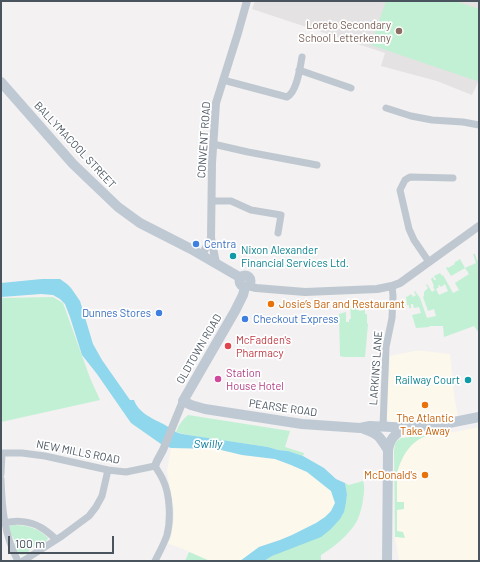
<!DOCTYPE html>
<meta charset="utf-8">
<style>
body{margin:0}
#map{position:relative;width:480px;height:562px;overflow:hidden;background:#f3f1f1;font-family:Barlow,sans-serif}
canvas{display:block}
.frame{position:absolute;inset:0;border:2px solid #49545f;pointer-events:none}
.scale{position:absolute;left:8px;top:536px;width:106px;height:18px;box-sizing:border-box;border:2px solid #49545f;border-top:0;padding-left:5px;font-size:12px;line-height:14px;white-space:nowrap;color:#49545f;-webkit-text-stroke:3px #fff;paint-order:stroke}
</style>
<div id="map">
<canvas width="480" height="562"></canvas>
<div class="frame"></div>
<div class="scale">100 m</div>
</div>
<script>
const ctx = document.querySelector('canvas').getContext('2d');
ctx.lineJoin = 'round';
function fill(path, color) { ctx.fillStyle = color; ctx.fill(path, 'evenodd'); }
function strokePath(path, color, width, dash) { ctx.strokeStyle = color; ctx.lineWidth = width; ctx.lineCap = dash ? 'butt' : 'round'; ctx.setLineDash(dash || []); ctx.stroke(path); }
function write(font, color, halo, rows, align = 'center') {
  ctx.font = font + ' Barlow,sans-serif'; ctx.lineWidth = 3.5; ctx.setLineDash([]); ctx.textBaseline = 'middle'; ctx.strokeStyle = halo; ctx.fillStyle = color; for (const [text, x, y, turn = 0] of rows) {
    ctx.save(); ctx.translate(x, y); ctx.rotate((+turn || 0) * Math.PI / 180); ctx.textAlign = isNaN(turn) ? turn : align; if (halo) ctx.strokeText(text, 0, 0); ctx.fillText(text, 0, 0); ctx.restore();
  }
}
fill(new Path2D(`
 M414 351H424L450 354 455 402 458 416 443 419 402 422H390L386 418 387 377H389L390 356Z
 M479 427V561H399L395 537V506L394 450 395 444 397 441 401 438 406 437 422 436 459 431Z
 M171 448 217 449 242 455 275 459 283 462 291 464 307 472 331 491 335 503 331 511 325 517 316 523 292 535 280 540 259 547 240 561H210L181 548 168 544 171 538 174 518V510L167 471Z`), '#fcf8ec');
fill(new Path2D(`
 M255 1H479V80L472 95 437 81 381 66 385 53 252 9Z`), '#e4e2e3');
fill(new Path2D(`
 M386 1H455L479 9V75L477 81 371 45Z
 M473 254H475L477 260 479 262V333L474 326 444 337 443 326H430L429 327 416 328 412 315 421 313 419 307 414 308 413 304H411V308H409V305H407L406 296 407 297 411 294 413 297 416 295 414 292 415 291 420 298 427 318 436 316 434 309 428 311 423 297 424 296V292L428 288 426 285 427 284 432 292 435 290 433 287 434 286 431 279 433 277 434 280H436L434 276 440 273 442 276 443 275 453 293 459 290 455 283 469 274 465 268 451 276 446 268 448 267V268L455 264 454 263 460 259 465 268 476 263ZM445 284 448 291 439 295 436 289 439 287 438 286 439 285 441 287Z
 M53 297 63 303 90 378 100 400 1 422V298Z
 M359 305V311L365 310V314H367V323L368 324 365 357H344L340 356 339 314 346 312V322H349V320L351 318 350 306Z
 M188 415 290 431 285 447 304 453 303 456 288 451 278 450 268 447 212 439 188 435 176 432C179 425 182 420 188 415Z
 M430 435C412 439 402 455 397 473V502H404V509L397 510V531L403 532 405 538 396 537H395L394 450 395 444 397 441 401 438Z
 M363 481C365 487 364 493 363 500 362 507 360 514 357 521 349 535 334 547 321 555V561H264L272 556 331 529 342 515 346 503 347 494 345 483 349 485Z
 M14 525C27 525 38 528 48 538L46 542C39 542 30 548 27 554L21 555 16 550C16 544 14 535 8 532V526Z
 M189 552 210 561H185Z`), '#c1f0d4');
fill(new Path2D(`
 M42 279H60L67 284 71 288 80 301 93 344 102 360 130 400H134C138 413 154 419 165 425 169 427 172 430 176 432 180 434 185 434 188 435L268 447 278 450 288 451 303 456 324 468 336 479 345 483 347 494 346 503 344 512 340 519 331 529 321 537 272 556 264 561H240L259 547 280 540 292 535 316 523 325 517 331 511 335 503 331 491 307 472 291 465 275 459 242 455 217 449 171 448 161 444 131 423 97 374 82 355 70 317 65 304 60 299 53 295 41 294 1 297V283Z`), '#8ed7ec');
strokePath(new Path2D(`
 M299 70 351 88
 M223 80 287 97C297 92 300 68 302 57
 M386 108 411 116 432 120 463 122 479 125
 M213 144 248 152 317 165
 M212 201H231L251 210 281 215 278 233
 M429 262 414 240 409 229 400 190 405 180 410 177 453 178
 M383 427 386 347 392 318 393 296 392 286
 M1 453H22L45 456 108 470 126 472 155 466C158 471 161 475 163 480 170 494 171 520 167 535 164 544 159 553 155 561
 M1 474 2 453
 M1 479C2 508 4 535 18 561
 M5 523C16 520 30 521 40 527 46 530 51 535 56 539
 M23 561 62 536 89 516 96 507 102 496 108 470`), '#bfc8d0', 7);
strokePath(new Path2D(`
 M202 255 211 238
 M216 263 211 238 212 163 216 103 238 33 247 1
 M248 286 256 288 305 292 377 289 392 286 400 283 429 262 479 226
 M155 466 157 461 163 450 183 401`), '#bfc8d0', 8);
strokePath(new Path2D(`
 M1 82 73 164 118 207 140 223 191 249 241 278
 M239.5 281a5.5 5.5 0 1 1 11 0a5.5 5.5 0 1 1-11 0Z
 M245 287 243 295 235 311 183 401 191 405 205 409 302 424 360 428 370 426 392 427 404 428 449 423 479 417
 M364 429C379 434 380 437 388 450L387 561
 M388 450C390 439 394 435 404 428`), '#bfc9d4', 10);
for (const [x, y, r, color] of [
 [399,31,4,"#8d6e63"],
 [196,244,4,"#3f7fe0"],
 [233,256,4,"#0f9aa8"],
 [271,304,4,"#e8710a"],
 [159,313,4,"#3f7fe0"],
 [245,319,4,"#3f7fe0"],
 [228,346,4,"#e0444e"],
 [218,379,4,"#d1479c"],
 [468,380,4,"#0f9aa8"],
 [425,405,4,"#e8710a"],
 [425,475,4,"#e8710a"]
]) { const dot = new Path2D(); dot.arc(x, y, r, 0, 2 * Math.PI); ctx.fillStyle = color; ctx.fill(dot); strokePath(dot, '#fff', 1.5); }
write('11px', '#785e54', '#fff', [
 ["Loreto Secondary",391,25],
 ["School Letterkenny",391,38]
], 'right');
write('11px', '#49545f', '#fff', [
 ["CONVENT ROAD",204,140,-86],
 ["BALLYMACOOL STREET",75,145,47],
 ["OLDTOWN ROAD",199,349,-60],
 ["LARKIN'S LANE",376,368,-86],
 ["PEARSE ROAD",283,408,8],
 ["NEW MILLS ROAD",78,452,11]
]);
write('11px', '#366cbe', '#fff', [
 ["Centra",204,244],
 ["Dunnes Stores",151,313,"right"],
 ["Checkout Express",253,319]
], 'left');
write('11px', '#0d838f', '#fff', [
 ["Nixon Alexander",241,250],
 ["Financial Services Ltd.",241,263],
 ["Railway Court",460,380,"right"]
], 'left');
write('11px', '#c56008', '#fff', [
 ["Josie’s Bar and Restaurant",279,304],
 ["The Atlantic",425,418,"center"],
 ["Take Away",425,431,"center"],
 ["McDonald's",417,475,"right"]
], 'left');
write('11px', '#be3a42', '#fff', [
 ["McFadden's",236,340],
 ["Pharmacy",236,353]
], 'left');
write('11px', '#b23c85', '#fff', [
 ["Station",226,373],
 ["House Hotel",226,386]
], 'left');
write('italic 12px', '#0d7c9d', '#fff', [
 ["Swilly",208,444]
]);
</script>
